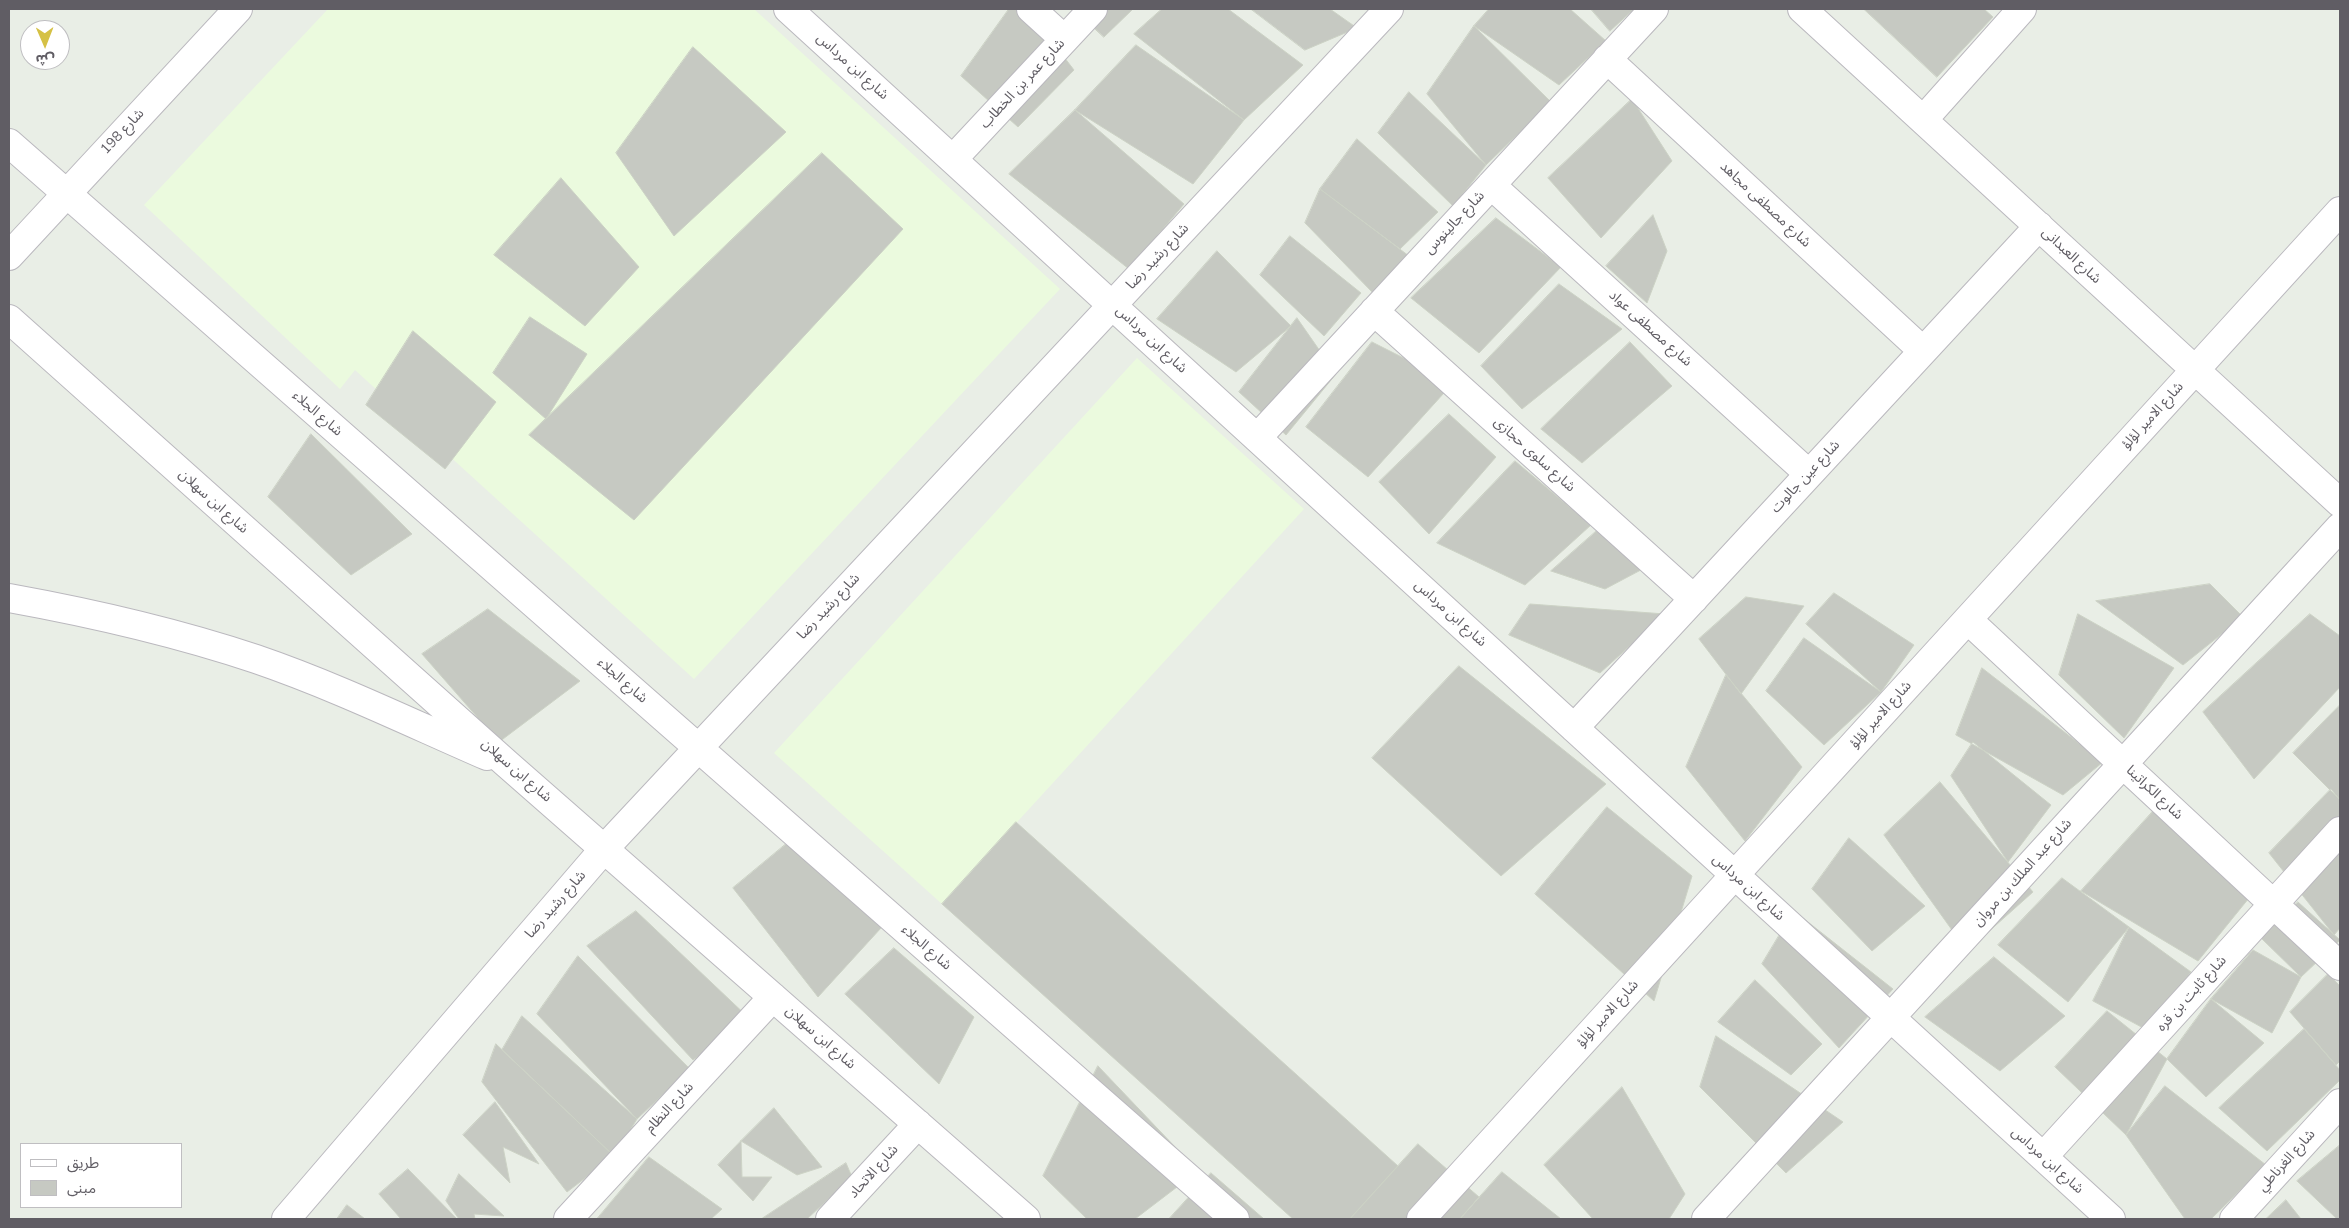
<!DOCTYPE html>
<meta charset="utf-8">
<style>
body{margin:0}
#map{position:relative;width:2349px;height:1228px;overflow:hidden;background:#e9eee6;font-family:"Nunito Sans","Noto Sans Arabic",sans-serif}
canvas{display:block}
.frame{position:absolute;inset:0;border:10px solid #605d64;pointer-events:none}
.legend{position:absolute;left:20px;top:1143px;width:162px;height:65px;box-sizing:border-box;background:#fff;border:1px solid #bfbec1;margin:0;padding:6px 9px;list-style:none;font-size:15px;color:#605d64}
.legend li{display:flex;align-items:center;gap:10px;height:25px}
.legend b{width:25px;border:1px solid #bfbec1}
.north{position:absolute;left:20px;top:20px;width:50px;height:50px;box-sizing:border-box;background:#fff;border:1px solid #bfbec1;border-radius:50%;rotate:179deg;font-size:14px;font-weight:700;line-height:20px;text-align:center;color:#605d64}
.north::after{content:'';display:block;margin:auto;width:18px;height:22px;background:#d5c145;clip-path:polygon(50% 0,100% 100%,50% 72%,0 100%)}
</style>
<div id="map">
<canvas width="2349" height="1228"></canvas>
<div class="frame"></div>
<ul class="legend">
<li><b style="height:6px;background:#fff"></b>طريق</li>
<li><b style="height:14px;background:#c6c9c2"></b>مبنى</li>
</ul>
<div class="north">ش</div>
</div>
<script>
const ctx = document.querySelector('canvas').getContext('2d');
ctx.lineJoin = 'round';
function fill(path, color) { ctx.fillStyle = color; ctx.fill(path, 'evenodd'); }
function strokePath(path, color, width, dash) { ctx.strokeStyle = color; ctx.lineWidth = width; ctx.lineCap = dash ? 'butt' : 'round'; ctx.setLineDash(dash || []); ctx.stroke(path); }
function write(font, color, halo, rows, align = 'center') {
  ctx.font = font + ' "Nunito Sans","Noto Sans Arabic",sans-serif'; ctx.lineWidth = 4; ctx.setLineDash([]); ctx.textBaseline = 'middle'; ctx.strokeStyle = halo; ctx.fillStyle = color; for (const [text, x, y, turn = 0] of rows) {
    ctx.save(); ctx.translate(x, y); ctx.rotate((+turn || 0) * Math.PI / 180); ctx.textAlign = isNaN(turn) ? turn : align; if (halo) ctx.strokeText(text, 0, 0); ctx.fillText(text, 0, 0); ctx.restore();
  }
}
fill(new Path2D(`
 M328 9H754L1060 289 694 679 355 370 340 389 144 205Z
 M1137 358 1304 509 942 904 774 753Z`), '#ebfade');
const building = new Path2D(`
 M1009 9H1027L1074 70 1018 127 961 76Z
 M1074 9H1133L1104 37Z
 M1162 9H1228L1303 65 1244 120 1134 34Z
 M1251 9H1330L1357 28 1305 50Z
 M1489 9H1570L1606 41 1559 85 1474 26Z
 M1591 9H1634L1610 31Z
 M1864 9H1984L1993 17 1937 77Z
 M1474 26 1551 102 1486 165 1427 94Z
 M1136 45 1244 120 1193 184 1075 110Z
 M693 47 786 132 674 236 616 153Z
 M1409 92 1486 165 1453 206 1378 133Z
 M1632 99 1672 161 1601 238 1548 178Z
 M1075 110 1184 204 1129 269 1009 174Z
 M1357 139 1438 212 1400 249 1320 189Z
 M822 153 903 229 634 520 529 435Z
 M561 178 639 267 585 326 494 255Z
 M1320 189 1409 256 1373 293 1305 223Z
 M1653 215 1667 251 1647 303 1606 266Z
 M1496 218 1561 267 1479 353 1411 298Z
 M1290 236 1361 293 1324 336 1260 275Z
 M1217 251 1291 326 1236 372 1157 319Z
 M1559 284 1622 329 1522 409 1481 366Z
 M530 317 587 354 546 419 493 373Z
 M1297 318 1336 374 1286 435 1239 392Z
 M413 331 496 402 445 469 366 405Z
 M1372 342 1453 383 1368 477 1306 427Z
 M1630 342 1672 386 1582 463 1541 429Z
 M1449 414 1496 457 1429 534 1379 482Z
 M311 434 412 534 351 575 268 497Z
 M1515 461 1591 525 1525 585 1437 543Z
 M1600 528 1654 563 1605 589 1551 571Z
 M2210 584 2243 617 2183 665 2096 601Z
 M1834 593 1914 645 1881 692 1806 624Z
 M1746 597 1804 606 1741 694 1699 639Z
 M1530 604 1665 614 1600 673 1509 635Z
 M488 609 580 681 499 742 422 654Z
 M2078 614 2174 668 2124 738 2059 675Z
 M2310 614 2340 636V687L2254 779 2203 712Z
 M1804 638 1881 692 1824 745 1766 691Z
 M1459 666 1606 784 1501 876 1372 758Z
 M1982 668 2103 762 2063 795 1956 735Z
 M1726 675 1802 767 1745 841 1686 767Z
 M2340 705V800L2293 753Z
 M1973 742 2051 805 2008 862 1951 776Z
 M1940 782 2033 892 1967 951 1884 835Z
 M2331 789 2340 800V928L2334 935 2269 853Z
 M1607 807 1692 876 1654 1001 1535 894Z
 M2156 808 2249 898 2198 961 2081 891Z
 M1016 822 1398 1166 1350 1219H1293L942 904Z
 M797 835 881 928 818 997 733 888Z
 M1849 838 1925 906 1872 951 1812 889Z
 M2062 878 2129 927 2068 1002 1998 945Z
 M2298 902 2340 940 2301 977 2261 938Z
 M636 911 751 1020 693 1060 587 946Z
 M1794 911 1893 989 1839 1048 1762 964Z
 M2129 927 2191 972 2147 1030 2093 1001Z
 M894 948 974 1017 939 1084 845 994Z
 M2253 950 2301 977 2272 1033 2211 999Z
 M578 956 690 1069 637 1119 537 1014Z
 M1994 957 2065 1016 2000 1071 1925 1017Z
 M2328 974 2340 986V1061L2336 1065 2290 1012Z
 M1755 980 1822 1044 1791 1075 1718 1022Z
 M2211 999 2264 1043 2206 1097 2167 1059Z
 M2107 1011 2167 1059 2126 1135 2055 1067Z
 M522 1016 637 1119 614 1156 502 1050Z
 M2304 1029 2340 1070V1080L2267 1151 2219 1108Z
 M1716 1036 1843 1122 1786 1173 1700 1087Z
 M496 1044 614 1156 567 1192 482 1082Z
 M1098 1066 1198 1171 1135 1219H1087L1043 1176Z
 M2165 1086 2266 1165 2211 1219H2185L2126 1135Z
 M1622 1087 1685 1194 1669 1219H1593L1544 1165Z
 M495 1102 539 1164 503 1147 510 1183 463 1135Z
 M774 1108 822 1167 797 1175 741 1141Z
 M741 1141 742 1177H772L753 1201 718 1165Z
 M1418 1144 1479 1197 1460 1219H1350Z
 M2340 1145V1219H2337L2297 1181Z
 M649 1157 722 1209 711 1219H597Z
 M846 1163 852 1177 807 1219 763 1218Z
 M408 1169 457 1219H401L379 1194Z
 M1502 1172 1561 1219H1460Z
 M1211 1173 1264 1219H1169Z
 M459 1174 504 1216 474 1214 475 1219H459L446 1201Z
 M2286 1200 2301 1219H2266Z
 M347 1205 365 1219H337Z`);
fill(building, '#c6c9c2');
strokePath(building, '#ccd2c5', 1);
const minor = new Path2D(`
 M788 9 2111 1219
 M1031 9 1064 39
 M1802 9 2340 503
 M1607 59 1923 351
 M1923 120 2022 9
 M9 143 1235 1219
 M953 159 1093 9
 M1491 185 1809 474
 M9 256 238 9
 M1374 311 1694 599
 M9 319 507 764 1026 1219
 M1257 438 1654 9
 M9 598C92 613 175 632 256 659 335 686 411 723 487 756
 M1968 620 2340 966
 M1574 728 2039 226
 M2043 1157 2340 831
 M286 1219 604 849 1389 9
 M568 1219 773 997
 M830 1219 918 1124
 M1421 1219 2340 211
 M1706 1219 2340 527
 M2234 1219 2340 1103`);
strokePath(minor, '#bab8be', 30);
strokePath(minor, '#fff', 28);
write('14px', '#605d64', '#fff', [
 ["شارع ابن مرداس",852,67,42],
 ["شارع عمر بن الخطاب",1023,84,-47],
 ["شارع 198",123,132,-47],
 ["شارع مصطفى مجاهد",1765,205,43],
 ["شارع جالينوس",1455,223,-47],
 ["شارع العبدانى",2071,256,43],
 ["شارع رشيد رضا",1158,257,-47],
 ["شارع مصطفى عواد",1650,329,42],
 ["شارع ابن مرداس",1151,340,43],
 ["شارع الجلاء",317,414,41],
 ["شارع الامير لؤلؤ",2153,416,-48],
 ["شارع سلوى حجازى",1534,455,42],
 ["شارع عين جالوت",1806,477,-47],
 ["شارع ابن سهلان",213,502,42],
 ["شارع رشيد رضا",829,607,-47],
 ["شارع ابن مرداس",1450,614,42],
 ["شارع الجلاء",622,681,41],
 ["شارع الامير لؤلؤ",1881,715,-48],
 ["شارع ابن سهلان",516,771,41],
 ["شارع الكراتينا",2154,793,43],
 ["شارع عبد الملك بن مروان",2023,873,-48],
 ["شارع ابن مرداس",1748,888,42],
 ["شارع رشيد رضا",556,905,-49],
 ["شارع الجلاء",926,948,41],
 ["شارع ثابت بن قره",2192,994,-48],
 ["شارع الامير لؤلؤ",1608,1014,-48],
 ["شارع ابن سهلان",820,1038,41],
 ["شارع النظام",670,1108,-47],
 ["شارع ابن مرداس",2047,1161,42],
 ["شارع الغرناطي",2287,1161,-48],
 ["شارع الاتحاد",874,1172,-48]
]);
</script>
